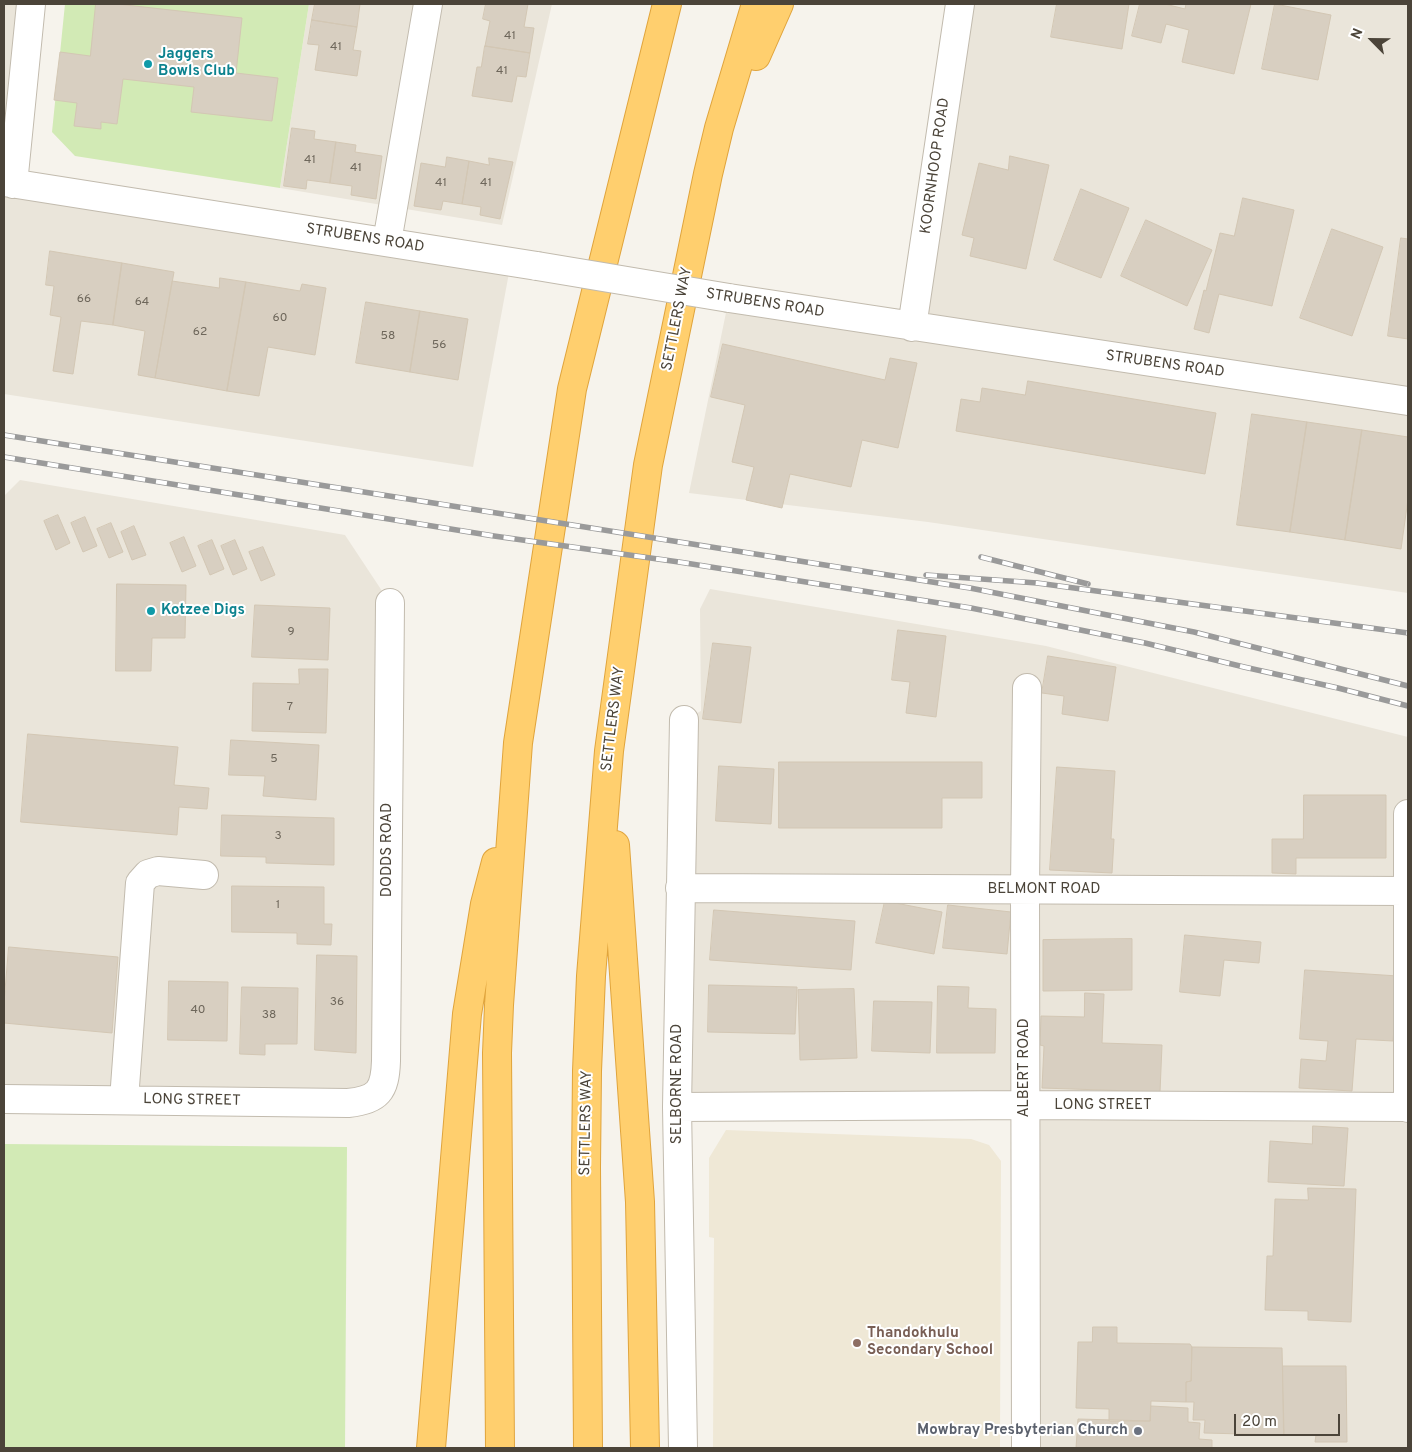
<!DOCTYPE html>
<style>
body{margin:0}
#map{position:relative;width:1412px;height:1452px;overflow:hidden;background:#f6f3ec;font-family:Overpass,sans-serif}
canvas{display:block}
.frame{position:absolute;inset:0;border:5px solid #4b4439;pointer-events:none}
.north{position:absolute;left:1347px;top:15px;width:50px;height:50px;-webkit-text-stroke:4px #fff;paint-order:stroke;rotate:293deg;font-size:14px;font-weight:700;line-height:20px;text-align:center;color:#4b4439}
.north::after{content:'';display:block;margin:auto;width:18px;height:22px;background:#4b4439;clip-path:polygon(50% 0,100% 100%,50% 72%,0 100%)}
.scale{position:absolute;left:1234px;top:1414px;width:106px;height:22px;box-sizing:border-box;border:2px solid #4b4439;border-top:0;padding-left:6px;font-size:15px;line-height:18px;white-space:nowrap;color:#4b4439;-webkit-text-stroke:4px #fff;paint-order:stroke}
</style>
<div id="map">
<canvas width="1412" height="1452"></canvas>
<div class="frame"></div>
<div class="north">N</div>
<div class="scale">20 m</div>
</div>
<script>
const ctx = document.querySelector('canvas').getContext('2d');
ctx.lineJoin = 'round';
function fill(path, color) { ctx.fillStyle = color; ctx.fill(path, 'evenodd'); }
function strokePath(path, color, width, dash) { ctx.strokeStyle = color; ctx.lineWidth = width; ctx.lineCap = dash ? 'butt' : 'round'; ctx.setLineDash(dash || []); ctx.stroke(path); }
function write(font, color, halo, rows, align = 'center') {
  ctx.font = font + ' Overpass,sans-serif'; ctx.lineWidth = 4; ctx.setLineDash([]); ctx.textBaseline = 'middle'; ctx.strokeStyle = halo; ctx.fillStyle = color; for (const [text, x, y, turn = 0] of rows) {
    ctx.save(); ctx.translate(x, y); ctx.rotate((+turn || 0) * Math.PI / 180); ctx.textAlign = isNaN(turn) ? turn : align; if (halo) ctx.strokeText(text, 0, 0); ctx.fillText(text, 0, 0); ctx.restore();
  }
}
fill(new Path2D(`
 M4 4H31L13 184 511 262 473 467 4 394Z
 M309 4H552L502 225 280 188Z
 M960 4H1408V593L928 522 689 493 729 298 912 327Z
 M20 480 345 535 390 603 377 1094 4 1099V496Z
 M710 589 1046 646 1408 737V1448H1026L1025 1105 677 1107 684 720 701 711 700 609Z`), '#eae5da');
fill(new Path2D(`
 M726 1130 971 1139 989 1145 1001 1161 1000 1448H713L714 1238 709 1237V1158Z`), '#efe8d6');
fill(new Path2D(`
 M65 4H309L280 188 75 156 52 132Z
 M4 1144 347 1147 345 1448H4Z`), '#d2eab5');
const building = new Path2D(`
 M96 4H117L242 18 236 73 278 78 272 121 191 112 194 87 123 79 117 124 101 122V129L74 126 77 103 54 100 60 52 90 56Z
 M315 4H360L357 27 312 20Z
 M486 4H528L524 27 534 28 530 53 485 46 490 21 483 19Z
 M1057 4H1129L1122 49 1051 37Z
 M1140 4H1165L1185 9 1186 4H1251L1234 74 1182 62 1189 30 1166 24 1161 43 1132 36Z
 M1275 4 1331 15 1318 80 1262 69Z
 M312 20 357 27 353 50 361 51 357 76 315 70 319 45 308 44Z
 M485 46 530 53 526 77 517 76 512 102 472 96 477 67H481Z
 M292 128 315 131 314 139 336 142 330 183 307 180 306 189 284 186Z
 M336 142 356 145 355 152 382 156 376 199 351 195 352 186 330 183Z
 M1010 156 1049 165 1026 269 970 256 974 238 962 235 979 163 1008 170Z
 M447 157 469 161 462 204 443 201 441 210 414 206 421 163 445 167Z
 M489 158 513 162 500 219 480 215 481 207 462 204 469 161 489 165Z
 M1081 189 1129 208 1101 278 1054 260Z
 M1243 198 1294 210 1272 306 1219 294 1209 333 1194 329 1204 290 1206 291 1220 233 1234 236Z
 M1146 220 1212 250 1187 306 1121 276Z
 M1332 229 1383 247 1352 336 1300 318Z
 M1401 238 1408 239V339L1388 336Z
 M50 251 122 263 113 325 81 321 73 374 53 371 61 317 50 315 54 286 46 285Z
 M122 263 174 272 155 378 138 375 145 331 113 325Z
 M220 278 246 282 227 391 155 378 172 281 219 288Z
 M246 282 300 291 302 284 326 288 315 355 268 347 259 396 227 391Z
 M366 302 420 311 410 372 356 363Z
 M420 311 468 319 458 380 410 372Z
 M723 344 885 380 890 358 917 363 898 448 862 440 851 487 790 474 782 508 746 500 754 467 732 462 745 405 711 397Z
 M1028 381 1216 413 1205 474 956 431 961 399 980 402 982 388 1025 395Z
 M1252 414 1307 422 1290 532 1237 525Z
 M1307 422 1362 430 1345 540 1290 532Z
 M1362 430 1408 437V499L1401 549 1345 540Z
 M58 515 70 543 56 550 44 521Z
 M85 517 97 546 83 552 71 523Z
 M111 523 123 552 109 558 97 529Z
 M134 526 146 555 132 560 121 532Z
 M184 537 196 566 182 572 170 543Z
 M212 540 224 569 210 575 198 546Z
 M235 540 247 569 233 575 221 546Z
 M263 547 275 575 261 581 249 552Z
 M117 584 186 585 185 638H152L151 671H116Z
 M255 605 330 608 328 660 252 657Z
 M898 630 946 636 936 717 906 713 910 682 892 680Z
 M713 643 751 647 741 723 703 719Z
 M1048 656 1116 667 1108 721 1062 714 1064 696 1042 693Z
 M299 669H328L326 733 252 731 253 683 299 684Z
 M28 734 178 747 174 785 209 788 207 809 179 807 177 835 21 822Z
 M231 740 319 745 316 800 263 796 265 776 229 775Z
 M779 762H982V798H942V828H779Z
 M719 766 774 769 771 824 716 821Z
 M1057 767 1115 771 1111 839H1114L1112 873 1050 870Z
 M1304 795H1386V858H1296V874L1272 873V839H1303Z
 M222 815 334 818V865L266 863V857L221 856Z
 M232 886 324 887V924H332L331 945 297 944V933L232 932Z
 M885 901 942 912 934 954 876 943Z
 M948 905 1011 912 1007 954 943 948Z
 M714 910 855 921 851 970 710 960Z
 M1185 935 1261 942 1259 963 1224 960 1220 996 1180 992Z
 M1132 939V990L1043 991V940Z
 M9 947 118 957 112 1033 4 1023V1003Z
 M317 955 357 956 356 1053 315 1050Z
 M1305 970 1398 976 1393 1041 1356 1039 1352 1091 1299 1088 1301 1059 1326 1061 1328 1041 1300 1039Z
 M169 981 228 982 227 1041 168 1040Z
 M709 985 797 987 795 1034 708 1032Z
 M938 986 969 987 968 1008 996 1009 995 1053H937Z
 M242 987 298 988 297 1044H265V1055L240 1054Z
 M854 989 857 1058 800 1060 798 990Z
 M1085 993 1104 994 1102 1043 1162 1045 1160 1092 1042 1088 1044 1046 1040 1045 1041 1016 1084 1017Z
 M874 1001 932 1002 930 1053 872 1051Z
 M1313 1126 1348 1128 1344 1186 1268 1182 1270 1141 1312 1144Z
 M1308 1188 1356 1189 1351 1322 1308 1320V1311L1265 1310 1267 1256H1273L1275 1199 1308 1200Z
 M1093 1327H1117V1343L1190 1344 1192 1347 1191 1381 1186 1382V1402L1151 1401 1150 1421H1109V1409L1076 1408 1078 1342H1092Z
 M1192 1347 1282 1348 1284 1435 1204 1433 1205 1420H1193L1194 1402H1186V1382L1191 1381Z
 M1283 1366H1346L1347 1442H1315L1316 1435H1284Z
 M1151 1406 1188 1408V1422L1200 1423 1199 1439 1212 1440V1448H1076L1078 1419 1150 1421Z`);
fill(building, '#d8cfc1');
strokePath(building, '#d3c7b4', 1);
const minor = new Path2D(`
 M4 182 537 266
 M13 184 31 4
 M387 242 428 4
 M729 298 1408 401
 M912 327 960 4
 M1408 814V1108
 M680 888 1408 891
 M4 1099 348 1103C378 1100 385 1091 386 1061L390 603
 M124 1100 140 883 148 874 158 871 204 875
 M677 1107 1025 1105 1408 1107
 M683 1448 677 1107 684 720
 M1026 1448 1025 890 1027 688`);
const highway = new Path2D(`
 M756 56 779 4
 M615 845 640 1202 645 1448
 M431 1448 467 1014 485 904 496 862
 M500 1448 497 1053 499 1005 518 743 572 389 667 4
 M588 1448 586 1167 587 1071 591 976 609 751 648 465 708 174 719 128 756 4`);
strokePath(minor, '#c2bbae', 30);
strokePath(highway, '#e0a43c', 30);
strokePath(minor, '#fff', 28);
strokePath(highway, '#ffcf6e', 28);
const rail = new Path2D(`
 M4 435 970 588 1194 632 1408 686
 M4 457 494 536 679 562 971 608 1145 643 1244 667 1338 688 1408 706
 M981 557 1088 584
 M926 575 1037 583 1408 633`);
strokePath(rail, '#9a9a9a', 5.5);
strokePath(rail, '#fff', 4, [11]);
const minorBridge = new Path2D(`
 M537 266 729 298`);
strokePath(minorBridge, '#c2bbae', 30, []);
strokePath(minorBridge, '#fff', 28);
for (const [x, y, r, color] of [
 [148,64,5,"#0f9aa8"],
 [151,611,5,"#0f9aa8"],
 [857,1343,5,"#8d6e63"],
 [1138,1431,5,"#6b7280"]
]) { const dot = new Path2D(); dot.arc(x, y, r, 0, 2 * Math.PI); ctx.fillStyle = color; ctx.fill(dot); strokePath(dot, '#fff', 2); }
write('12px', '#6e675b', null, [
 ["41",510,37],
 ["41",336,48],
 ["41",502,72],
 ["41",310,161],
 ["41",356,169],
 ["41",441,184],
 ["41",486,184],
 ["66",84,300],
 ["64",142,303],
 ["60",280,319],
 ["62",200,333],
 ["58",388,337],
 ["56",439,346],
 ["9",291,633],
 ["7",290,708],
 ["5",274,760],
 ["3",278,837],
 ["1",278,906],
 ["36",337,1003],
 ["40",198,1011],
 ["38",269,1016]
]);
write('bold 15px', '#0d838f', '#fff', [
 ["Jaggers",158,55],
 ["Bowls Club",158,72],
 ["Kotzee Digs",161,611]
], 'left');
write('15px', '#4b4439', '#fff', [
 ["KOORNHOOP ROAD",936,166,-82],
 ["STRUBENS ROAD",365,239,9],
 ["STRUBENS ROAD",765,304,9],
 ["SETTLERS WAY",678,319,-79],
 ["STRUBENS ROAD",1165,365,8],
 ["SETTLERS WAY",614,719,-83],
 ["DODDS ROAD",388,850,-90],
 ["BELMONT ROAD",1044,890],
 ["ALBERT ROAD",1025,1068,-90],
 ["SELBORNE ROAD",678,1084,-90],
 ["LONG STREET",192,1101,1],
 ["LONG STREET",1103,1106],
 ["SETTLERS WAY",587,1123,-89]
]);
write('bold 15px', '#785e54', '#fff', [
 ["Thandokhulu",867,1334],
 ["Secondary School",867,1351]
], 'left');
write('bold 15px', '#5b616d', '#fff', [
 ["Mowbray Presbyterian Church",1128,1431]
], 'right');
</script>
